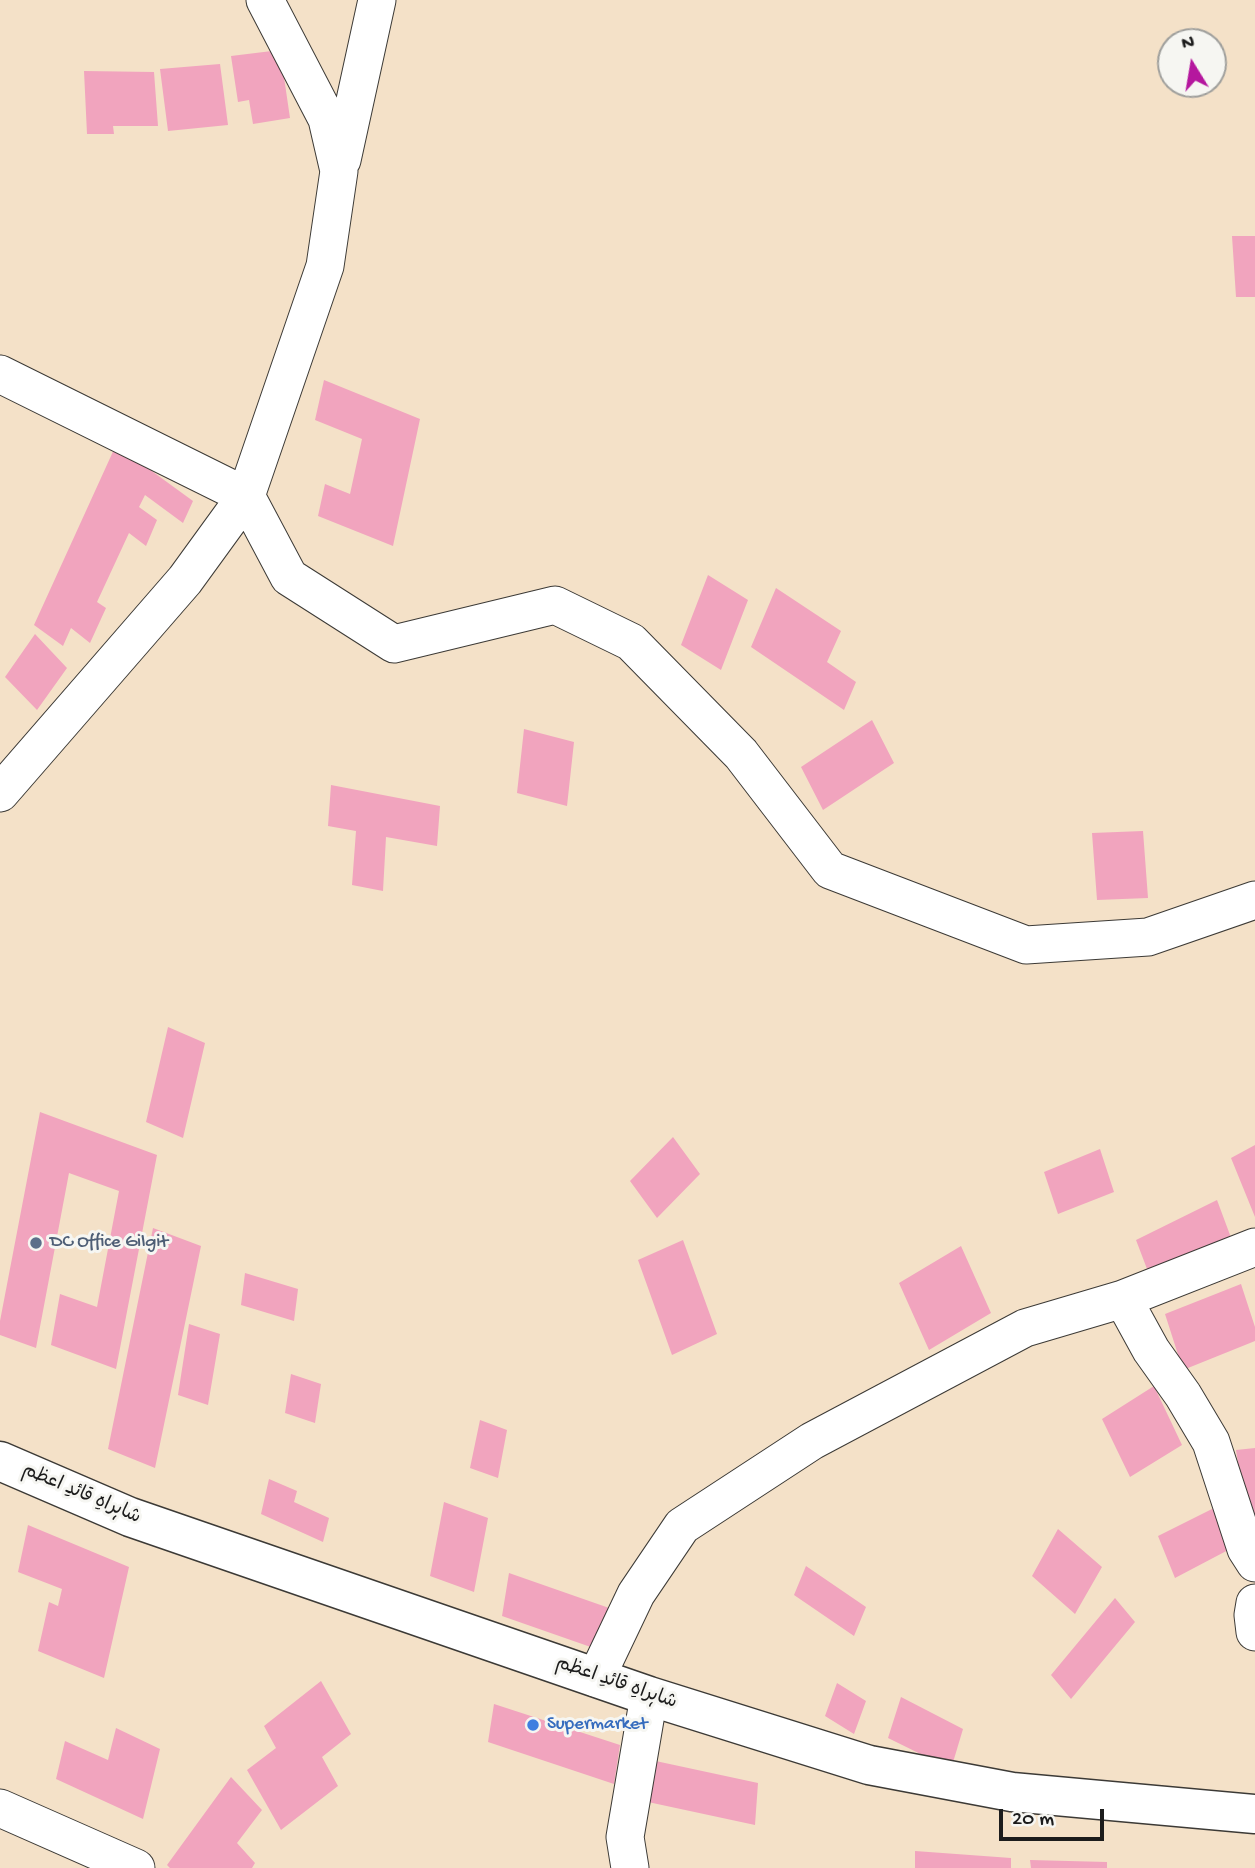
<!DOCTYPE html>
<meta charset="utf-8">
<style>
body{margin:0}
#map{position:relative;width:1255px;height:1868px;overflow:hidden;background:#f4e1c8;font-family:"Gochi Hand",sans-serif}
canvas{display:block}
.north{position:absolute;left:1157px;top:28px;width:70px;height:70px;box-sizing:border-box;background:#f6f6f2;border:2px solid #9f9f9c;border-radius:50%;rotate:349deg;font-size:19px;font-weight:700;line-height:28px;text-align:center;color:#1c1c1c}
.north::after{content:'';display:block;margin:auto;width:24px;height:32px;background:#b5179e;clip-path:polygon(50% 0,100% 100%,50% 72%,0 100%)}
.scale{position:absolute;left:999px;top:1809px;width:105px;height:32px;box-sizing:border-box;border:4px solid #1c1c1c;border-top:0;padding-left:9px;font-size:21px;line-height:24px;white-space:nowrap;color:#1c1c1c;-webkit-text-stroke:5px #f6f6f2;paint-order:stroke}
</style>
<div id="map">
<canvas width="1255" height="1868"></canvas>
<div class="north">N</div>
<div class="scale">20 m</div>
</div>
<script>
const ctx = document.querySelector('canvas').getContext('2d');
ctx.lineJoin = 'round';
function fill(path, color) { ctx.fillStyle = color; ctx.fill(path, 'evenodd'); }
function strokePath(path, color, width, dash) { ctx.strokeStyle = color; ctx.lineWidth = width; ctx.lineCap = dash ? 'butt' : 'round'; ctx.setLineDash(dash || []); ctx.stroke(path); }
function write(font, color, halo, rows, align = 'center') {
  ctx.font = font + ' "Gochi Hand","Playpen Sans Arabic",sans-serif'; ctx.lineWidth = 6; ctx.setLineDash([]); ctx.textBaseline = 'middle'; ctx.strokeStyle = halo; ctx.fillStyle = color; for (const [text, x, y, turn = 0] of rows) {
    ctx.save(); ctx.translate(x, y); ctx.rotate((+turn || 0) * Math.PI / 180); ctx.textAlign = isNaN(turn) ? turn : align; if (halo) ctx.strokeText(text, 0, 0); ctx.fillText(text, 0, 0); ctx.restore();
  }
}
fill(new Path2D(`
 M280 50 290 118 253 124 249 100 238 102 231 56Z
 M220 64 228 125 168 131 160 69Z
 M84 71 154 72 158 126H113L114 134H87Z
 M1232 236H1255V297H1236Z
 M324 380 420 419 393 546 318 516 325 484 350 494 362 439 315 420Z
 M116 445 193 501 183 523 145 495 139 507 157 520 146 546 129 533 97 602 106 608 90 643 71 628 63 646 34 625Z
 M708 575 748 600 721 670 681 645Z
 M776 588 841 631 827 662 856 682 844 710 751 647Z
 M35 634 67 668 37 710 5 677Z
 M872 720 894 763 823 810 801 767Z
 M524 729 574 742 567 806 517 793Z
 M331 785 440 806 437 846 386 837 383 891 352 885 356 831 328 826Z
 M1143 831 1148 898 1097 900 1092 833Z
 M168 1027 205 1043 183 1138 146 1122Z
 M40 1112 157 1155 116 1369 51 1345 60 1294 97 1307 119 1191 69 1173 36 1348 0 1335V1321Z
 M673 1137 700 1174 657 1218 630 1181Z
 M1255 1145V1217L1231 1158Z
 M1100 1149 1114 1192 1058 1214 1044 1172Z
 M1217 1200 1233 1243 1152 1282 1136 1240Z
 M153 1228 201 1246 155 1468 108 1449Z
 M683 1240 717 1334 672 1355 638 1260Z
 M961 1246 991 1313 929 1350 899 1283Z
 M245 1273 298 1289 294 1321 241 1305Z
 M1241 1284 1255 1327V1341L1183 1370 1165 1314Z
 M189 1324 220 1334 208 1405 178 1395Z
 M291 1374 321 1384 315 1423 285 1413Z
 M1154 1386 1182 1445 1130 1477 1102 1419Z
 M480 1420 507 1430 498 1478 470 1468Z
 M1255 1448V1523L1247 1524 1236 1450Z
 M269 1479 297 1491 294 1502 329 1518 323 1542 261 1514Z
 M444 1502 488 1518 474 1592 430 1576Z
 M1216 1507 1232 1548 1175 1578 1158 1536Z
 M28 1525 129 1567 104 1678 38 1651 49 1602 58 1606 62 1589 18 1572Z
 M1058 1529 1102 1567 1075 1614 1032 1576Z
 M806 1566 866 1607 854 1636 794 1595Z
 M509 1573 612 1609 605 1652 502 1616Z
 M1115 1598 1135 1622 1071 1699 1051 1675Z
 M321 1681 351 1734 322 1757 338 1786 281 1830 247 1770 276 1748 264 1726Z
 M837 1683 866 1701 854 1734 825 1716Z
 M901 1697 963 1729 951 1769 888 1738Z
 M494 1704 620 1745 614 1784 488 1742Z
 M116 1728 160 1749 143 1819 56 1779 65 1741 108 1760Z
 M651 1760 758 1783 755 1825 648 1802Z
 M231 1777 262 1810 237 1843 255 1863 252 1868H170L167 1865Z
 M915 1851 1011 1858V1868H915Z
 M1030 1860 1107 1862V1868H1031Z`), '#f1a4be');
const street = new Path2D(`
 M342 160 377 0
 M0 374 246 496 289 577 394 644 555 605 631 642 741 754 830 870 1026 945 1148 937 1255 900
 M0 793 185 580 246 496 325 266 339 171 327 119 265 0
 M1123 1299 1151 1350 1183 1395 1211 1442 1246 1549 1255 1563
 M1255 1603 1253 1615 1255 1632
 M596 1678 636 1594 682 1526 812 1441 1025 1328 1123 1299 1255 1247
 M0 1808 136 1868
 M630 1868 625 1837 649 1696`);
const highway = new Path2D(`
 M0 1461 130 1517 649 1696 869 1765 1012 1792 1255 1814`);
strokePath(street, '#3c3a36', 39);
strokePath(highway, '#3c3a36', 41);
strokePath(street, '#fff', 37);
strokePath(highway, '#fff', 38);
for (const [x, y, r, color] of [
 [36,1243,7,"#5c6f8a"],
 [533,1725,7,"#3f7fe0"]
]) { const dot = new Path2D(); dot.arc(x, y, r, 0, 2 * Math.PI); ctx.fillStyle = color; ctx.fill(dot); strokePath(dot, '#f6f6f2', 2.5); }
write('19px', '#4e5e75', '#f6f6f2', [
 ["DC Office Gilgit",50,1243]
], 'left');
write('19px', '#1c1c1c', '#f6f6f2', [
 ["شاہراہِ قائدِ اعظم",81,1495,23],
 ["شاہراہِ قائدِ اعظم",616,1684,19]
]);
write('19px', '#366cbe', '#f6f6f2', [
 ["Supermarket",547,1725]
], 'left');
</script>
